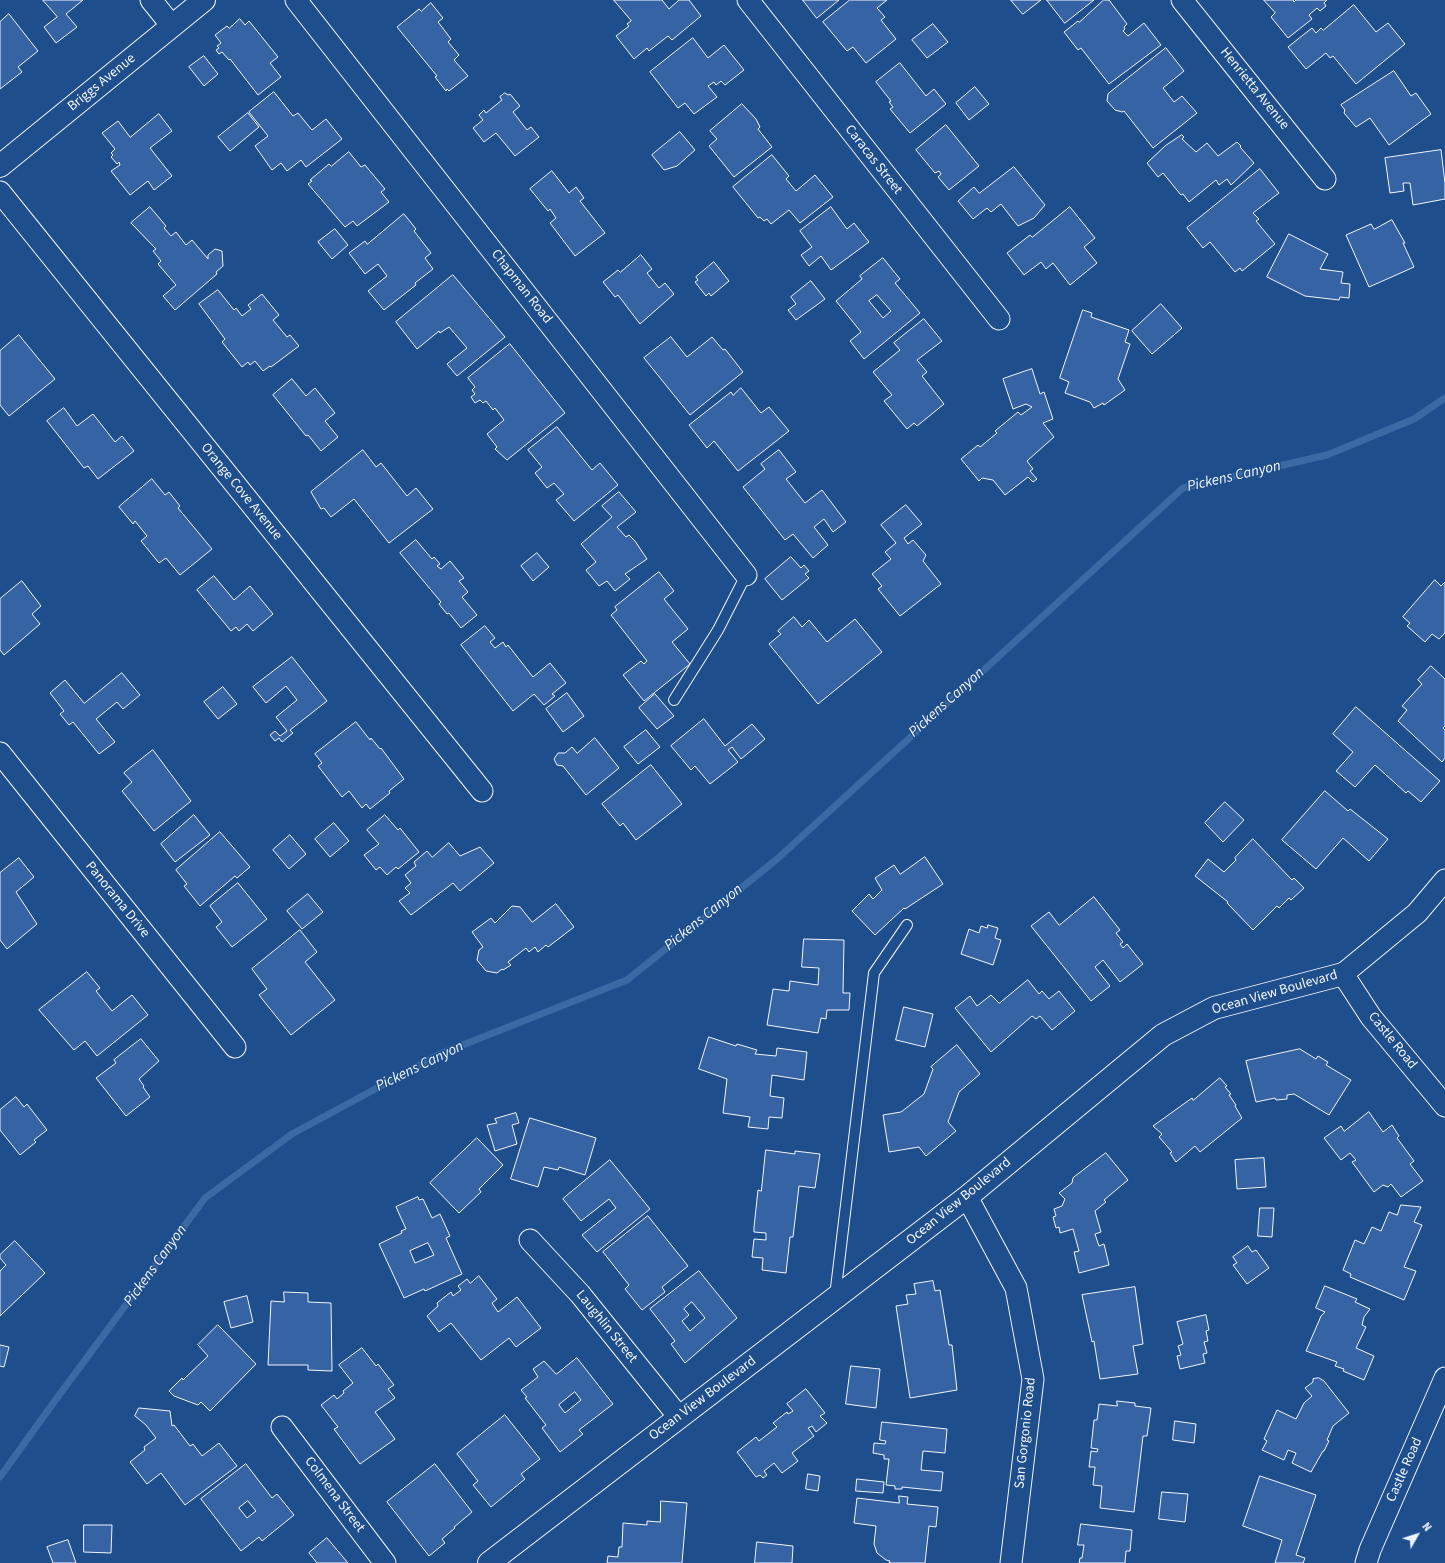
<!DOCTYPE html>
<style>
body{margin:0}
#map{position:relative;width:1445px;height:1563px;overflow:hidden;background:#1f4e8c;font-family:"Source Sans 3",sans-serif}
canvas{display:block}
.north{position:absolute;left:1397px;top:1515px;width:40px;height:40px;-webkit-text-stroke:3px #1f4e8c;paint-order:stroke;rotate:51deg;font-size:11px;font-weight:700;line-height:16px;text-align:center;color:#f2f6ff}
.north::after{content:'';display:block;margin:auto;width:14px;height:18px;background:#f2f6ff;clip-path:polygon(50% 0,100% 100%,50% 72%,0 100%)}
</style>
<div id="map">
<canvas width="1445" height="1563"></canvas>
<div class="north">N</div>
</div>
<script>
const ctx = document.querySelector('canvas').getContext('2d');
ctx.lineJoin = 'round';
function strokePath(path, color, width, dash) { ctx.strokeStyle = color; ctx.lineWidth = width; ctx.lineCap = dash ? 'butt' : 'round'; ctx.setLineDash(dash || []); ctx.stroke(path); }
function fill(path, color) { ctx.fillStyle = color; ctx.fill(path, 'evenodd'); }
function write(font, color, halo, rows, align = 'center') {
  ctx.font = font + ' "Source Sans 3",sans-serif'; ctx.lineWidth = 3; ctx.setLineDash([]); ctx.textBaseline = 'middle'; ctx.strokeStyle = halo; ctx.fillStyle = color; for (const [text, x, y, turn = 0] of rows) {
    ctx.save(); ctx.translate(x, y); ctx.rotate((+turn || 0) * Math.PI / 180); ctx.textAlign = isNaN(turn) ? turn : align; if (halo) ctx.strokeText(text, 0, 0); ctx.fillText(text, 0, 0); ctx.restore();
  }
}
strokePath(new Path2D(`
 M0 1477 54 1402 205 1198 292 1134 440 1054 627 980 776 860 1183 488 1327 455 1414 419 1445 398`), '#3b69a3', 7);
const building = new Path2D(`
 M43 0H83L66 14 77 27 56 43 44 27 57 17Z
 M614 0H662L669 9 679 0H689L701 16 672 40 668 36 649 51 647 48 634 59 616 36 629 26 627 24 631 21Z
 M803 0H839L817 18Z
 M850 0H887L877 8 885 17 881 20 896 39 866 63 853 47 847 51 823 22Z
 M1011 0H1041L1023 14Z
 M1047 0H1094L1065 23Z
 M1104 0H1109L1127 24 1124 27 1125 29 1123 31 1128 36 1144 23 1161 45 1109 84 1081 48 1078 50 1064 32 1078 21 1079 22Z
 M1264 0H1293L1294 2 1296 0H1327L1324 3 1326 6 1320 11 1317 8 1309 15 1312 19 1288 38 1271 17 1275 13Z
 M431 3 443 18 438 22 451 39 448 42 459 55 454 60 468 76 449 91 447 89 446 91 435 77 437 76 397 27 419 9 421 11Z
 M1354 5 1376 32 1388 23 1405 44 1356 84 1333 56 1330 58 1326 53 1306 69 1288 47 1312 28 1316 33 1321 28 1323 30Z
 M9 14 38 51 18 67 22 72 0 89V22Z
 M240 19 245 25 249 21 278 57 270 63 281 77 258 95 230 59 229 60 222 52 219 54 216 50 219 48 217 46 221 43 215 35 227 26 229 28Z
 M933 24 948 42 927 58 912 40Z
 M693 38 708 58 724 45 744 70 725 85 721 81 716 85 714 82 708 86 717 97 694 114 685 103 678 108 650 72Z
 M1166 48 1184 71 1163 88 1174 102 1182 96 1197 113 1153 148 1124 111 1122 112 1115 110 1107 101 1108 94Z
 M204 56 218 74 204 86 189 67Z
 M900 63 926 96 934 89 946 104 910 133 890 109 893 107 889 102 891 101 876 82Z
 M1394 71 1411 96 1416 93 1431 114 1389 145 1370 118 1356 127 1344 113 1345 110 1341 105Z
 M975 87 989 104 969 120 956 103Z
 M274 92 293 116 298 113 312 130 326 119 342 139 306 167 301 160 287 171 281 163 272 170 255 146 268 136 249 112Z
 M505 93 508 95 510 94 520 106 513 112 527 130 531 127 539 137 515 156 496 133 484 142 473 128 483 120 479 115 484 110 486 113 502 100 500 97Z
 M742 104 756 119 760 127 758 129 772 147 734 177 709 146 717 139 710 131Z
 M248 113 259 127 230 151 218 137Z
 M159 114 172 131 150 148 172 176 154 190 148 181 130 195 111 171 120 165 119 162 117 164 111 157 113 155 111 153 115 149 102 133 118 121 130 137Z
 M946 125 979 166 949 190 938 177 941 174 939 171 935 173 916 150Z
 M680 132 695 150 677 166 664 170 652 155Z
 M1182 135 1184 137 1182 139 1196 152 1207 143 1218 156 1237 142 1241 146 1240 147 1254 163 1231 185 1227 179 1219 185 1216 180 1189 202 1183 194 1181 195 1163 173 1158 177 1147 163 1165 146Z
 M1441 150 1445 183V199L1413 205 1410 183H1403L1404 191 1390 193 1385 158Z
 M349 152 361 167 365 165 385 189 381 192 389 202 357 226 353 221 345 227 308 184 312 181 310 180 329 164 331 166Z
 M772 155 789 176 786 179 796 191 815 175 833 197 800 223 789 210 771 224 767 219 764 221 760 217 758 218 733 187Z
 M1014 167 1045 205 1034 218 1018 226 1001 204 991 212 987 208 973 219 958 201 974 187 979 193Z
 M1260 169 1279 193 1253 213 1259 219 1256 221 1275 244 1242 271 1240 268 1235 272 1210 242 1203 248 1187 228Z
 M552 171 569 193 576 187 584 198 580 201 605 233 575 256 550 223 556 218 550 209 548 211 530 189Z
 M150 207 166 226 164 228 171 236 176 232 186 245 192 240 208 259V255L215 249 222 251 223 266 216 272 217 274 175 310 163 296 176 285 158 264 161 261 153 251 156 249 131 223Z
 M831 207 847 229 854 223 869 242 831 270 821 256 809 266 801 255 812 247 800 231Z
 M1070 207 1095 238 1084 247 1097 263 1070 285 1053 263 1046 269 1041 262 1024 275 1007 253 1030 235 1032 237Z
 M404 214 416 229 414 231 431 253 425 258 433 269 415 283 416 285 384 310 368 291 387 276 378 264 365 274 349 253 365 241 367 244Z
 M1392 220 1405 243H1403L1414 267 1369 287 1346 235 1371 224 1374 229Z
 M335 229 348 245 332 259 318 242Z
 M1289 234 1328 254 1320 269 1343 272 1341 283 1350 284 1349 298 1340 297 1339 300 1305 296 1267 277Z
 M641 255 652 269 647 273 659 288 665 283 674 294 640 324 618 295 615 297 603 282 618 270 620 272Z
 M883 258 900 279 895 283 920 313 864 359 850 341 861 332 836 301 862 279 860 276ZM877 295 891 311 883 318 869 301Z
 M714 262 729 281 711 296 709 293 706 296 695 282 698 280 696 277Z
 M453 275 505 337 457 376 447 364 467 348 449 327 440 333 439 331 417 349 396 322Z
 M811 281 825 299 796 320 788 310 796 304 791 297Z
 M218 290 234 310 236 308 242 316 251 309 248 305 262 294 279 315 273 320 287 337 290 335 299 346 271 367 270 366 263 371 255 361 250 365 248 362 242 367 222 342 225 339 199 304Z
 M1161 304 1182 328 1152 354 1132 331Z
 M1083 310 1092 313 1091 317 1129 330 1125 342 1130 344 1118 379 1125 390 1104 405 1103 403 1094 408 1090 402 1065 393 1069 382 1060 378Z
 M924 319 942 341 917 360 927 372 922 376 944 404 917 426 914 423 907 429 884 401 892 395 873 372 900 350 894 343Z
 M19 335 55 379 9 416 0 405V351Z
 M671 337 687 357 712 337 723 350 725 349 743 372 690 415 644 358Z
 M510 344 565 413 507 460 495 449 497 447 487 434 504 420 495 408 493 410 486 401 483 403 480 400 475 403 471 397 475 394 472 390 475 387 468 378Z
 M1032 369 1040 394 1044 392 1053 419 1043 423 1054 437 1027 461 1033 469 1030 471 1037 479 1033 482 1028 477 1005 495 993 480 982 478 979 481 961 459 978 445 980 447 997 433 995 431 1018 412 1021 415 1032 407 1026 404 1013 409 1003 379Z
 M292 379 306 396 315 388 335 413 325 421 338 437 321 451 308 435 306 436 273 395Z
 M741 388 761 413 769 407 789 431 738 471 714 441 707 448 689 425 731 392 733 395Z
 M64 408 77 426 93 414 115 442 122 436 134 451 98 479 88 466 84 468 47 421Z
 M557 427 592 470 600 463 618 485 574 521 556 500 564 494 554 483 547 488 535 473 542 467 528 450Z
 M363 450 376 467 381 463 407 496 416 488 433 509 389 543 354 499 331 517 324 508 321 509 311 492Z
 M779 450 796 472 786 479 805 503 822 490 846 522 833 532 824 519 814 527 828 545 813 558 793 534 785 540 743 487 765 469 761 464Z
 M152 479 165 495 169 492 180 506 178 508 212 549 180 575 166 558 159 563 141 541 147 536 135 521 133 524 119 507Z
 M619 492 636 512 617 527 626 537 629 535 635 541 647 559 625 574 630 579 615 591 607 581 599 586 586 570 596 562 581 544 612 517 602 506Z
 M906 505 922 524 904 538 908 544 913 540 926 555 923 561 941 584 900 616 878 589 882 586 872 574 891 559 885 552 896 543 881 525Z
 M416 540 432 559 434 557 440 564 437 566 441 569 450 561 464 578 459 581 468 592 462 597 477 615 461 628 449 613 447 614 439 604 441 602 400 553Z
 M537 553 549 567 533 581 521 566Z
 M791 557 801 568 804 565 809 571 805 574 809 578 782 600 765 579Z
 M659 572 674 591 664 599 688 629 672 642 690 664 644 701 623 675 641 661 644 664 647 661 611 615 617 610 615 607Z
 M214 576 234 600 250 586 273 614 253 631 247 624 239 631 236 627 231 631 197 590Z
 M1435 580 1441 586 1445 582V633L1439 639 1432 634 1425 642 1407 626 1410 623 1403 617Z
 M22 581 41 606 32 614 40 624 4 655 0 650V599Z
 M794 617 802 627 809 620 827 642 855 619 882 652 818 704 769 644 781 634 778 631Z
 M485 626 495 638 490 642 495 648 503 642 506 647 508 645 533 677 550 663 566 683 552 694 555 696 544 705 534 694 513 711 461 645Z
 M292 657 327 701 290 730 293 733 282 742 279 738 275 741 270 735 275 731 280 736 287 731 276 717 297 700 286 686 266 703 253 687Z
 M1431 666 1445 679V726L1443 728 1445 730V758L1442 762 1398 721 1407 710 1402 706 1422 684 1418 680Z
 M122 673 140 695 123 709 117 702 96 719 115 742 99 754 73 722 69 725 60 714 64 711 50 693 65 680 84 703Z
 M223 687 237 704 218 719 204 702Z
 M567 693 584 716 563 732 546 709Z
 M655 694 674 716 657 729 639 708Z
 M1356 707 1440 781 1421 802 1408 791 1406 793 1375 765 1355 787 1336 771 1353 752 1333 734Z
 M704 719 725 746 752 724 765 739 741 759 732 747 728 750 738 762 710 784 695 766 691 770 671 746Z
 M356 722 370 740 371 738 380 749 381 748 404 779 389 791 390 793 370 809 366 804 362 808 349 791 342 797 318 766 322 763 315 754Z
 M646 730 660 747 638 764 624 747Z
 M595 738 619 768 586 795 563 766 557 765 554 759 558 753H565L572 747 577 753Z
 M153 750 191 801 154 831 122 791 132 782 124 773Z
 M651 765 682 804 636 840 623 823 620 826 602 804Z
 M1325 791 1348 811 1350 809 1388 839 1369 861 1343 838 1316 869 1282 840Z
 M1225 802 1244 820 1223 842 1205 823Z
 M194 815 210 835 175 862 161 844Z
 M385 815 398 830 400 828 419 852 398 869 396 867 387 875 380 867 376 870 364 855 379 844 367 830Z
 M334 823 349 841 330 857 315 839Z
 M220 832 250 867 237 878 235 876 200 906 184 886 187 884 176 870Z
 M290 835 306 854 289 869 273 850Z
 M1253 839 1292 880 1294 878 1304 888 1291 900 1289 898 1279 908 1277 906 1253 930 1227 903 1228 902 1195 876 1208 859 1224 872 1236 860 1235 858Z
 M449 843 460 856 480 847 494 863 460 891 453 883 411 915 399 901 410 893 405 888 411 883 405 875 416 866 414 862 427 851 432 857Z
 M925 857 943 884 905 909 904 908 875 935 852 911 869 894 873 899 882 890 875 878 894 865 900 874Z
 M19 858 34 877 16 892 37 924 7 949 0 940V873Z
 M238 883 267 919 232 947 216 927 222 922 210 906Z
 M308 894 323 912 302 929 287 911Z
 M1094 897 1120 930 1116 933 1123 942 1120 944 1123 948 1127 944 1143 964 1120 982 1103 960 1095 967 1110 986 1091 1001 1031 926 1049 912 1059 925Z
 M556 904 574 927 548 947 546 945 538 952 535 947 529 952 526 948 508 962 511 965 503 970 502 969 497 973 486 971 477 960 479 950 483 947 472 932 491 918 495 923 512 906 520 907 532 922Z
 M988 925 998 928 995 938 1001 940 993 965 961 954 969 929 979 933 981 926 987 928Z
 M300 930 317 952 305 962 335 1000 291 1035 259 995 267 989 252 969Z
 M804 939 844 940 843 993H850L849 1010H827L826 1019 821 1018 818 1033 767 1025 773 989 789 991 790 981 818 985 819 968 802 967Z
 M87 972 100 988 96 991 112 1011 132 995 148 1015 97 1056 85 1041 74 1050 39 1010Z
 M1028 980 1039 994 1042 991 1049 999 1059 991 1075 1011 1052 1030 1040 1016 1036 1019 1032 1016 991 1052 955 1008 970 996 977 1006 991 995 999 1003Z
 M904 1007 933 1014 925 1047 896 1040Z
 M709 1037 736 1046 737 1044 757 1050 755 1054 776 1056 777 1048 807 1052 804 1080 772 1075 770 1096 784 1098 782 1118 769 1117 768 1129 748 1127 750 1117 723 1113 727 1079 699 1069Z
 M141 1039 159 1061 139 1079 144 1086 143 1087 150 1097 126 1116 96 1078 116 1063 114 1060Z
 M957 1045 980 1074 959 1092 948 1122 956 1131 926 1156 919 1147 889 1152 883 1115 901 1112 924 1094 933 1069 931 1067Z
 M1300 1049 1316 1059 1318 1056 1328 1062 1326 1065 1351 1080 1329 1115 1294 1094 1287 1095V1099L1276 1100 1275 1098 1256 1102 1246 1061Z
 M1220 1078 1227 1086 1225 1087 1231 1094 1229 1095 1236 1105 1235 1106 1242 1118 1200 1152 1195 1146 1176 1162 1170 1153 1172 1152 1159 1137 1162 1134 1153 1126 1192 1098 1193 1100Z
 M16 1097 24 1107 27 1104 47 1130 34 1140 36 1142 20 1155 0 1130V1110Z
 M1369 1112 1383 1132 1392 1125 1399 1136 1397 1138 1414 1161 1410 1164 1423 1181 1401 1197 1391 1184 1388 1187 1383 1185 1374 1192 1352 1162 1356 1160 1350 1153 1341 1160 1324 1138 1341 1126 1344 1131Z
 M516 1113 519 1123 512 1125 517 1144 495 1151 487 1125 497 1123 495 1119Z
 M530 1118 596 1138 585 1175 559 1167 558 1170 544 1167 538 1187 511 1179Z
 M477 1138 503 1165 479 1189 481 1192 459 1213 430 1183Z
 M766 1150 795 1154V1151L820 1154 815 1188 799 1186 793 1237H790L786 1273 762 1270 763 1258 752 1257 754 1239 766 1240V1233L754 1232V1227L758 1190 761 1191Z
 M1106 1153 1128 1180 1104 1200 1106 1202 1095 1211 1101 1232 1095 1234 1099 1246 1104 1244 1109 1265 1079 1273 1074 1252 1079 1251 1073 1229 1060 1233 1059 1227 1056 1228 1053 1217 1056 1216 1054 1209 1062 1206 1065 1199 1059 1193 1072 1183 1073 1178Z
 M1264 1158 1266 1187 1237 1189 1235 1160Z
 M610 1160 650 1209 597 1252 582 1235 616 1208 609 1199 581 1221 563 1199Z
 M418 1197 419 1200 423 1199 432 1218 440 1214 450 1236 446 1238 462 1274 425 1291 424 1289 404 1298 379 1244 402 1233 401 1231 406 1229 396 1207ZM428 1243 434 1255 415 1263 410 1251Z
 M1401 1205 1421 1207 1414 1222 1422 1225 1404 1267 1416 1271 1404 1300 1350 1277 1351 1274 1343 1270 1355 1240 1364 1244 1372 1227 1381 1231 1389 1212 1397 1215Z
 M1260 1208H1274L1272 1237 1258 1236Z
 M648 1216 688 1266 662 1287 665 1292 642 1310 625 1289 629 1285 603 1252Z
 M15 1241 45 1273 0 1316V1271L6 1265 0 1258V1255Z
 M1248 1246 1252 1252 1256 1250 1269 1268 1247 1284 1233 1265 1237 1263 1233 1257Z
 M699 1271 737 1318 685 1363 671 1344 675 1341 650 1309ZM692 1302 705 1318 690 1331 682 1321 689 1315 684 1309Z
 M479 1276 497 1299 492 1303 498 1312 517 1297 541 1328 516 1347 509 1338 481 1360 451 1323 439 1332 427 1316 438 1306 437 1303 451 1292 453 1296 461 1290 458 1286 467 1279 470 1283Z
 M933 1281 935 1291 940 1290 949 1345H952L957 1390 910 1398 896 1306 908 1304 906 1295 916 1294 914 1284Z
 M1325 1286 1357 1299 1355 1302 1370 1309 1364 1317 1362 1325 1366 1327 1356 1348 1374 1356 1364 1380 1343 1371 1344 1369 1335 1366 1337 1362 1306 1351 1321 1316 1325 1312 1316 1308Z
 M1135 1287 1143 1344 1133 1346 1138 1374 1100 1379 1094 1341 1092 1342 1082 1295Z
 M284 1292 308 1293V1302L331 1303 332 1371 308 1370V1365H268L271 1301 284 1302Z
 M247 1296 253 1322 231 1328 224 1302Z
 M1206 1315 1209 1330 1206 1331 1208 1341 1204 1342 1207 1353 1203 1354 1205 1363 1180 1369 1177 1356 1181 1355 1178 1346 1183 1344 1177 1322Z
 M218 1325 256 1364 210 1411 201 1402 198 1405 174 1396 169 1391 182 1378 183 1380 208 1356 198 1345Z
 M0 1345 9 1347 4 1367 0 1366Z
 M362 1348 376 1366 378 1364 394 1385 388 1389 395 1398 375 1412 395 1439 360 1464 334 1429 338 1427 321 1405 334 1395 337 1399 344 1393 343 1391 353 1383 339 1365Z
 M577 1358 613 1404 579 1430 583 1434 560 1452 542 1428 546 1425 525 1398 527 1397 521 1390 538 1377 533 1369 544 1361 556 1374ZM575 1392 581 1400 565 1413 559 1405Z
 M851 1366 880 1369 876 1408 846 1404Z
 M1319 1378 1324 1381 1349 1413 1333 1426 1327 1440 1329 1441 1324 1451H1323L1311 1472 1292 1463 1296 1453 1288 1450 1284 1460 1262 1450 1267 1441 1264 1439 1277 1410 1296 1419 1304 1403 1312 1396 1305 1388 1313 1382V1379Z
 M806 1389 825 1413 820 1416 827 1423 816 1432 812 1426 808 1428 814 1436 792 1453 798 1461 782 1473 774 1463 764 1471 767 1475 763 1478 760 1475 756 1477 737 1452 756 1437 759 1441 777 1427 773 1423 787 1412 788 1414 793 1411 787 1404Z
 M1117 1401 1135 1403V1406L1151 1408 1147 1436H1143L1134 1512 1100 1508 1102 1486 1093 1485 1095 1467H1089L1091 1451 1097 1452 1098 1449 1091 1448 1094 1420H1097L1099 1404 1117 1406Z
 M139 1408 170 1411 172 1426 174 1425 190 1446 193 1444 202 1456 219 1443 237 1466 185 1505 161 1473 147 1484 130 1462 145 1450 144 1447 156 1438 146 1425 135 1416Z
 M505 1415 540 1459 521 1474 525 1479 491 1507 473 1485 478 1481 457 1454Z
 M1175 1421 1196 1424 1194 1443 1173 1440Z
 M882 1422 947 1429 945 1453 923 1451 921 1470 943 1472 941 1491 902 1487V1489H895V1486L886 1485 889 1459H884V1455L873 1453 874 1443 885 1444 886 1441 880 1440Z
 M246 1464 272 1498 277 1494 294 1515 262 1541 259 1537 241 1551 201 1499ZM248 1501 256 1511 247 1518 239 1508Z
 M435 1464 472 1512 454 1527 455 1528 442 1539 445 1543 429 1556 387 1502Z
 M808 1474 820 1476 818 1491 806 1489Z
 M1260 1476 1316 1495 1296 1555 1305 1558 1303 1563H1275L1282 1540 1243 1526Z
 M857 1479 884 1482 883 1493 856 1491Z
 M1162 1492 1188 1494 1185 1522 1159 1519Z
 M899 1496 908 1497 907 1504 938 1507 936 1527 929 1526 925 1563H889L890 1561 886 1560 877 1553 874 1544 876 1526 854 1523 857 1498 899 1503Z
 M661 1501 687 1503 682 1563H607L608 1556 618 1557 619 1547H622L623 1523 647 1525V1521L660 1522Z
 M1081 1524 1132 1530 1130 1551H1126L1125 1563H1079L1080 1558H1082L1084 1545H1078Z
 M84 1525H112L111 1553 84 1552Z
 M327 1538 348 1563H317L309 1553Z
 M68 1540 76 1563H53L47 1547Z
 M757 1542 793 1546 792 1563H755Z`);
fill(building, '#3563a3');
strokePath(building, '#f2f6ff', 1);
const service = new Path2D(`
 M674 700 718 630 746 575
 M835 1296 874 973 907 925`);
const minor = new Path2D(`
 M151 0 172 26
 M296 0 746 575
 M748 0 999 319
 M1182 0 1325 179
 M0 192 482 791
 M0 753 235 1047
 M1445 880 1417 913 1343 974 1371 1017 1445 1106
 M967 1197 1016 1288 1033 1379 1011 1563
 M530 1240 580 1294 679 1417
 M282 1427 385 1563
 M1366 1563 1370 1550 1445 1378`);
const tertiary = new Path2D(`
 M0 166 204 0
 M489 1563 967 1197 1163 1035 1214 1008 1343 974`);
strokePath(service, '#f2f6ff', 12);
strokePath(minor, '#f2f6ff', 23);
strokePath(tertiary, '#f2f6ff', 24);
strokePath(service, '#1f4e8c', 10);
strokePath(minor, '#1f4e8c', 21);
strokePath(tertiary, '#1f4e8c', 22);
write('14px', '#f2f6ff', '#1f4e8c', [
 ["Briggs Avenue",102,83,-39],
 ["Henrietta Avenue",1254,89,51],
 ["Caracas Street",873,160,52],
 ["Chapman Road",521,287,52],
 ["Orange Cove Avenue",241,492,51],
 ["Panorama Drive",117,900,51],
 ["Ocean View Boulevard",1275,993,-16],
 ["Castle Road",1392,1041,51],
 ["Ocean View Boulevard",959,1202,-39],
 ["Laughlin Street",606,1327,51],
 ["Ocean View Boulevard",703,1399,-37],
 ["San Gorgonio Road",1026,1433,-84],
 ["Castle Road",1405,1470,-66],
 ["Colmena Street",334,1495,53]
]);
write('italic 15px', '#f2f6ff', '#1f4e8c', [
 ["Pickens Canyon",1234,477,-13],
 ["Pickens Canyon",947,703,-42],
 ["Pickens Canyon",704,918,-39],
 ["Pickens Canyon",420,1067,-26],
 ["Pickens Canyon",156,1266,-54]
]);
</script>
